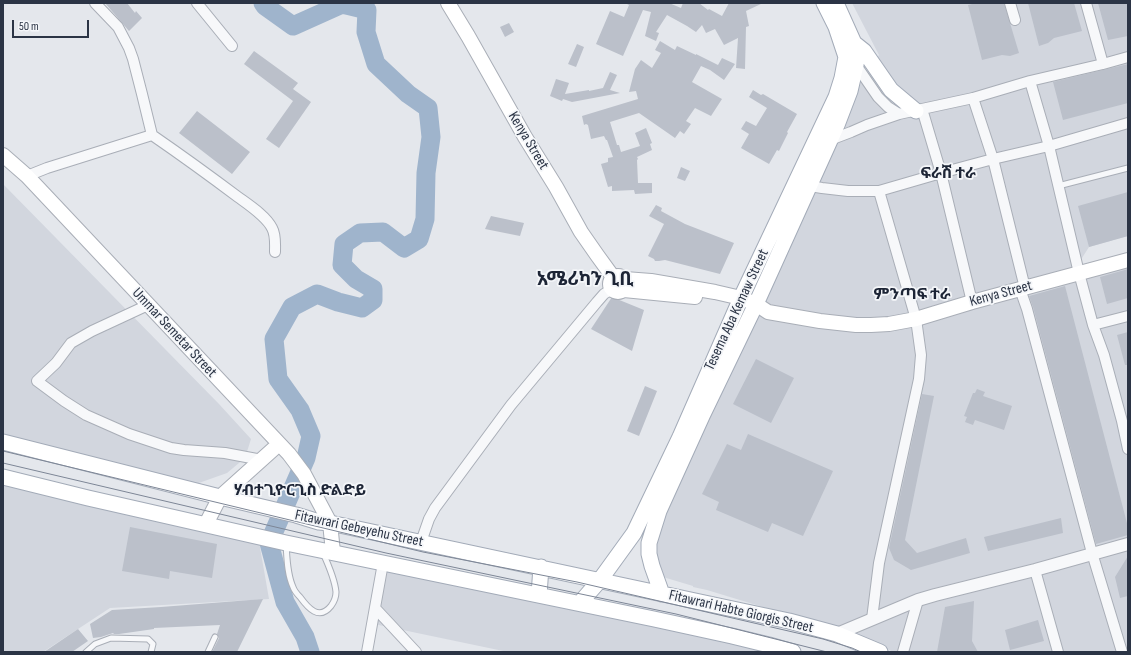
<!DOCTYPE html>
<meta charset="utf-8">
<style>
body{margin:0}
#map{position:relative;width:1131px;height:655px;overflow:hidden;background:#e4e7ec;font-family:"Sofia Sans Condensed",sans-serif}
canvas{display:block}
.frame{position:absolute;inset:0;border:4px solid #2b3445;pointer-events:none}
.scale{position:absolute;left:12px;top:20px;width:77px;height:18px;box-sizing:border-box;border:2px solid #2b3445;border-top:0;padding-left:5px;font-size:12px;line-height:14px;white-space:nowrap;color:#2b3445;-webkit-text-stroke:3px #f4f6f9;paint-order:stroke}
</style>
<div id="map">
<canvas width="1131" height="655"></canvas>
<div class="frame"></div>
<div class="scale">50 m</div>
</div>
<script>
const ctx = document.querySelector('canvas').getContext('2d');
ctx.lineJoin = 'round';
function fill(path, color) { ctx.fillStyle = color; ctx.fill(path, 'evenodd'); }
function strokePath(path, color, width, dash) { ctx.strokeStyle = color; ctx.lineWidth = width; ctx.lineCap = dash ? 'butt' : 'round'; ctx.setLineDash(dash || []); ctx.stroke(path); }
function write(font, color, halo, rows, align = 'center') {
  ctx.font = font + ' "Sofia Sans Condensed","Noto Sans Ethiopic",sans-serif'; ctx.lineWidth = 3.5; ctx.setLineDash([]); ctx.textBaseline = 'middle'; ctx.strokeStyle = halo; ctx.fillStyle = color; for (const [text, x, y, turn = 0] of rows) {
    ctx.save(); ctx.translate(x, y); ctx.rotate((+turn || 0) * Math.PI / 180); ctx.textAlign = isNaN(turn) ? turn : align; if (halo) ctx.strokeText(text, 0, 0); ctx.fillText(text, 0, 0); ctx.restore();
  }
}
fill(new Path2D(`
 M852 3H1128V236L1089 247 1073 272 1128 257V652H893L868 639 707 590 693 587V586L663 577 650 543 855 93 879 55Z
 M3 184 219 404 251 439 245 458 227 473 196 484 38 444 3 434Z
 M3 482 258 536 269 599 110 608 43 652H3Z
 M385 567 782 652H508L374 624Z`), '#d2d6de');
strokePath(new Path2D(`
 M263 3 265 6 293 26 342 4 367 10 366 32 376 64 408 94 428 108 431 137 426 173 425 219 419 239 404 248 383 232 360 233 344 244 342 265 356 279 373 289V300L362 308 338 302 317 294 292 307 274 339 278 379 300 410 311 436 306 458 269 543 285 602 305 637 310 652`), '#9fb4cc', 19);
fill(new Path2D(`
 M105 3H127L135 13 136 11 142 18 129 31Z
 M628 3H669L681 8 683 3H699L708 10 709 9 722 16 729 3H763L746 11 749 26 746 27 745 69 736 68 738 38 724 45 715 29 706 33 702 25 696 32 687 26 667 15 656 32 659 33 656 41 645 36 651 12 643 10 623 56 596 44 610 11 624 17 629 5 627 4Z
 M976 3H1004L1019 53 1010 56 1002 55 982 60 968 5Z
 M1028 3H1074L1082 31 1054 38 1048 43 1039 46Z
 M1098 3H1128V36L1108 40Z
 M509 23 514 32 505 37 500 27Z
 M660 41 675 50 677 46 696 55V54L718 65 722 58 735 64 724 80 710 70 701 66 692 82 722 99 711 116 695 108 686 121 691 124 684 134 680 131 675 138 639 113 610 122 617 145H619L621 152 640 146 635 133 646 128 652 143 650 144 652 150 637 157 638 159 637 160 638 183H652V193L635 194 634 190 612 191V186L608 187 601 164 608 162V158L613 157 607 140H606L604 136 591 139 588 125 586 124 584 125 582 116 638 99 636 91 629 92 635 69 641 60 652 68 661 53 655 50Z
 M577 44 584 47 576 67 568 64Z
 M254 51 298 83 293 89 311 102 279 148 266 139 293 101 244 64Z
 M1128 64V103L1063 120 1053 82Z
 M610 72 617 75 610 90 620 93 572 102 563 99 562 101 550 96 556 79 569 83 565 94 589 90V91L603 88Z
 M753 90 761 95 763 94 797 114 787 132 788 133 779 151 777 150 769 164 741 148 749 134 741 129 746 121 756 126 767 108 749 97Z
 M197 111 250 152 232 174 179 133Z
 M681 167 690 171 685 181 677 178Z
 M1128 192V236L1089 247 1078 206Z
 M656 205 662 208 661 211 685 224 734 243 720 274 665 260 659 261H655L654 259 648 256 664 224 649 216Z
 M491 216 524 223 520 236 485 229Z
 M1128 269V298L1107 304 1100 277Z
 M1065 286 1128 527V535L1096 544 1033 307 1029 296Z
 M612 297 644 310 632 351 591 329Z
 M1128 332V365H1125L1117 335Z
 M756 359 794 378 771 423 733 404Z
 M645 386 657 391 639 436 627 431Z
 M977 389 985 392 983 396 1012 406 1004 430 975 420 973 425 965 422 967 417 964 416 973 393H975Z
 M922 394 934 396 905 540 917 553 966 538 970 553 911 570 894 560 889 548Z
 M748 434 833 471 803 536 772 523 768 532 716 510 719 502 702 494 727 444 741 450Z
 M1061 518 1063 533 988 551 984 537Z
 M130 527 217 544 212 578 170 571 169 579 122 571Z
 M1128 556V596L1120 598 1115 577Z
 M263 599 237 652H212L219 638 217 634 220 625 154 628V629L119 634H114L113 633 101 637 93 638 90 624 112 610 161 607Z
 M974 601 972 641 978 652H937L945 607Z
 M1038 620 1044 641 1010 650 1005 630Z
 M78 629 88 641 72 652H44Z`), '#bbc0ca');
const service = new Path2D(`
 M1058 186 1128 168
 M286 544C287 558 287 574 293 587 294 590 297 594 300 597 308 608 319 621 331 606 334 602 336 597 336 592 335 581 328 564 323 553
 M86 652 95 644 111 638 148 639 153 644 151 652
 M208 652 215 637`);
const minor = new Path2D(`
 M95 3 118 27 129 48 133 59 142 94 152 135C181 155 210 176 238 197 249 205 266 216 272 228 276 235 275 244 275 252
 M197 3 232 46
 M1010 3 1015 20
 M1086 3 1103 64
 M856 65 878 97 888 107 899 114
 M1030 81 1049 146 1079 273 1093 325 1104 355 1122 421 1128 449
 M973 98 993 159 1025 288
 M922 109 941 173 972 302
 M830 140 851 132 867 125 899 114 922 109 973 98 1030 81 1103 64 1128 57
 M27 176 47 168 152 135
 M804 184 810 186 822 188 848 191H879L941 173 993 159 1049 146 1128 123
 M1020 289 1027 309 1092 553 1122 652
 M148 305 92 331 71 343 56 363 37 381 64 401 86 415 129 434 171 448 184 450 225 453 262 460
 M1093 325 1128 316
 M421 542 429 519 435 508 511 405 597 302 604 294 612 289
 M1035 570 1058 652
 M375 608 416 652
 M872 619 879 563 919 379 921 355 916 319 879 191
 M367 652 383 563
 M903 652 918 600`);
const tertiary = new Path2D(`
 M837 634 918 600 935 595 1035 570 1128 544`);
const secondary = new Path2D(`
 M448 3 468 36 525 137 556 187 581 232 597 255 613 277
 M3 155 27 176 289 454 304 474 330 523 333 552
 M610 284a8 8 0 1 1 16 0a8 8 0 1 1-16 0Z
 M625 279 651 281 715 292 741 298 756 304 768 312 820 321 856 325H871L889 324 916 319 972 302 1128 260
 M624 290 695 297
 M206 524 220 497 279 444`);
const primary = new Path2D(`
 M854 43 864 51 891 90 916 111
 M3 442 220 497 296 515 319 522 330 523 789 621 837 634 880 652
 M3 477 88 498 286 543 654 619 732 636 769 645 793 652
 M662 594 652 566 649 554V543L659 511 703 414 756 304 837 125 850 91 856 65 857 58 856 50 854 43 836 3
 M539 595 541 567
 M580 603 600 580 634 533 680 437 741 298 836 97 842 78 846 57 836 27 824 3`);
strokePath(service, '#a9aeb7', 7);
strokePath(minor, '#a9aeb7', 12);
strokePath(tertiary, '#a9aeb7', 14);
strokePath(secondary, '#a9aeb7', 16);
strokePath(primary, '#a3abb8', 17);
strokePath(service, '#f7f8fa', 5);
strokePath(minor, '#f7f8fa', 10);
strokePath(tertiary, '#f7f8fa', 12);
strokePath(secondary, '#fff', 14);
strokePath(primary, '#fff', 15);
strokePath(new Path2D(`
 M3 451 423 552 577 582 823 639 852 648 861 652
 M3 463 386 553 676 614 827 652`), '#7d8696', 1);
write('15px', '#2b3445', '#f4f6f9', [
 ["Kenya Street",528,141,59],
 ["Kenya Street",1001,294,-15],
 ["Tesema Aba Kemaw Street",737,310,-65],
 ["Ummar Semetar Street",174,333,47],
 ["Fitawrari Gebeyehu Street",359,529,12],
 ["Fitawrari Habte Giorgis Street",741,612,13]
]);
write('bold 16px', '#1d2536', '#f4f6f9', [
 ["ፍራሽ ተራ",948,174],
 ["ምንጣፍ ተራ",912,295],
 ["ሃብተጊዮርጊስ ድልድይ",300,491]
]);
write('bold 19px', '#1d2536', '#f4f6f9', [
 ["አሜሪካን ጊቢ",585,280]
]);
</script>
